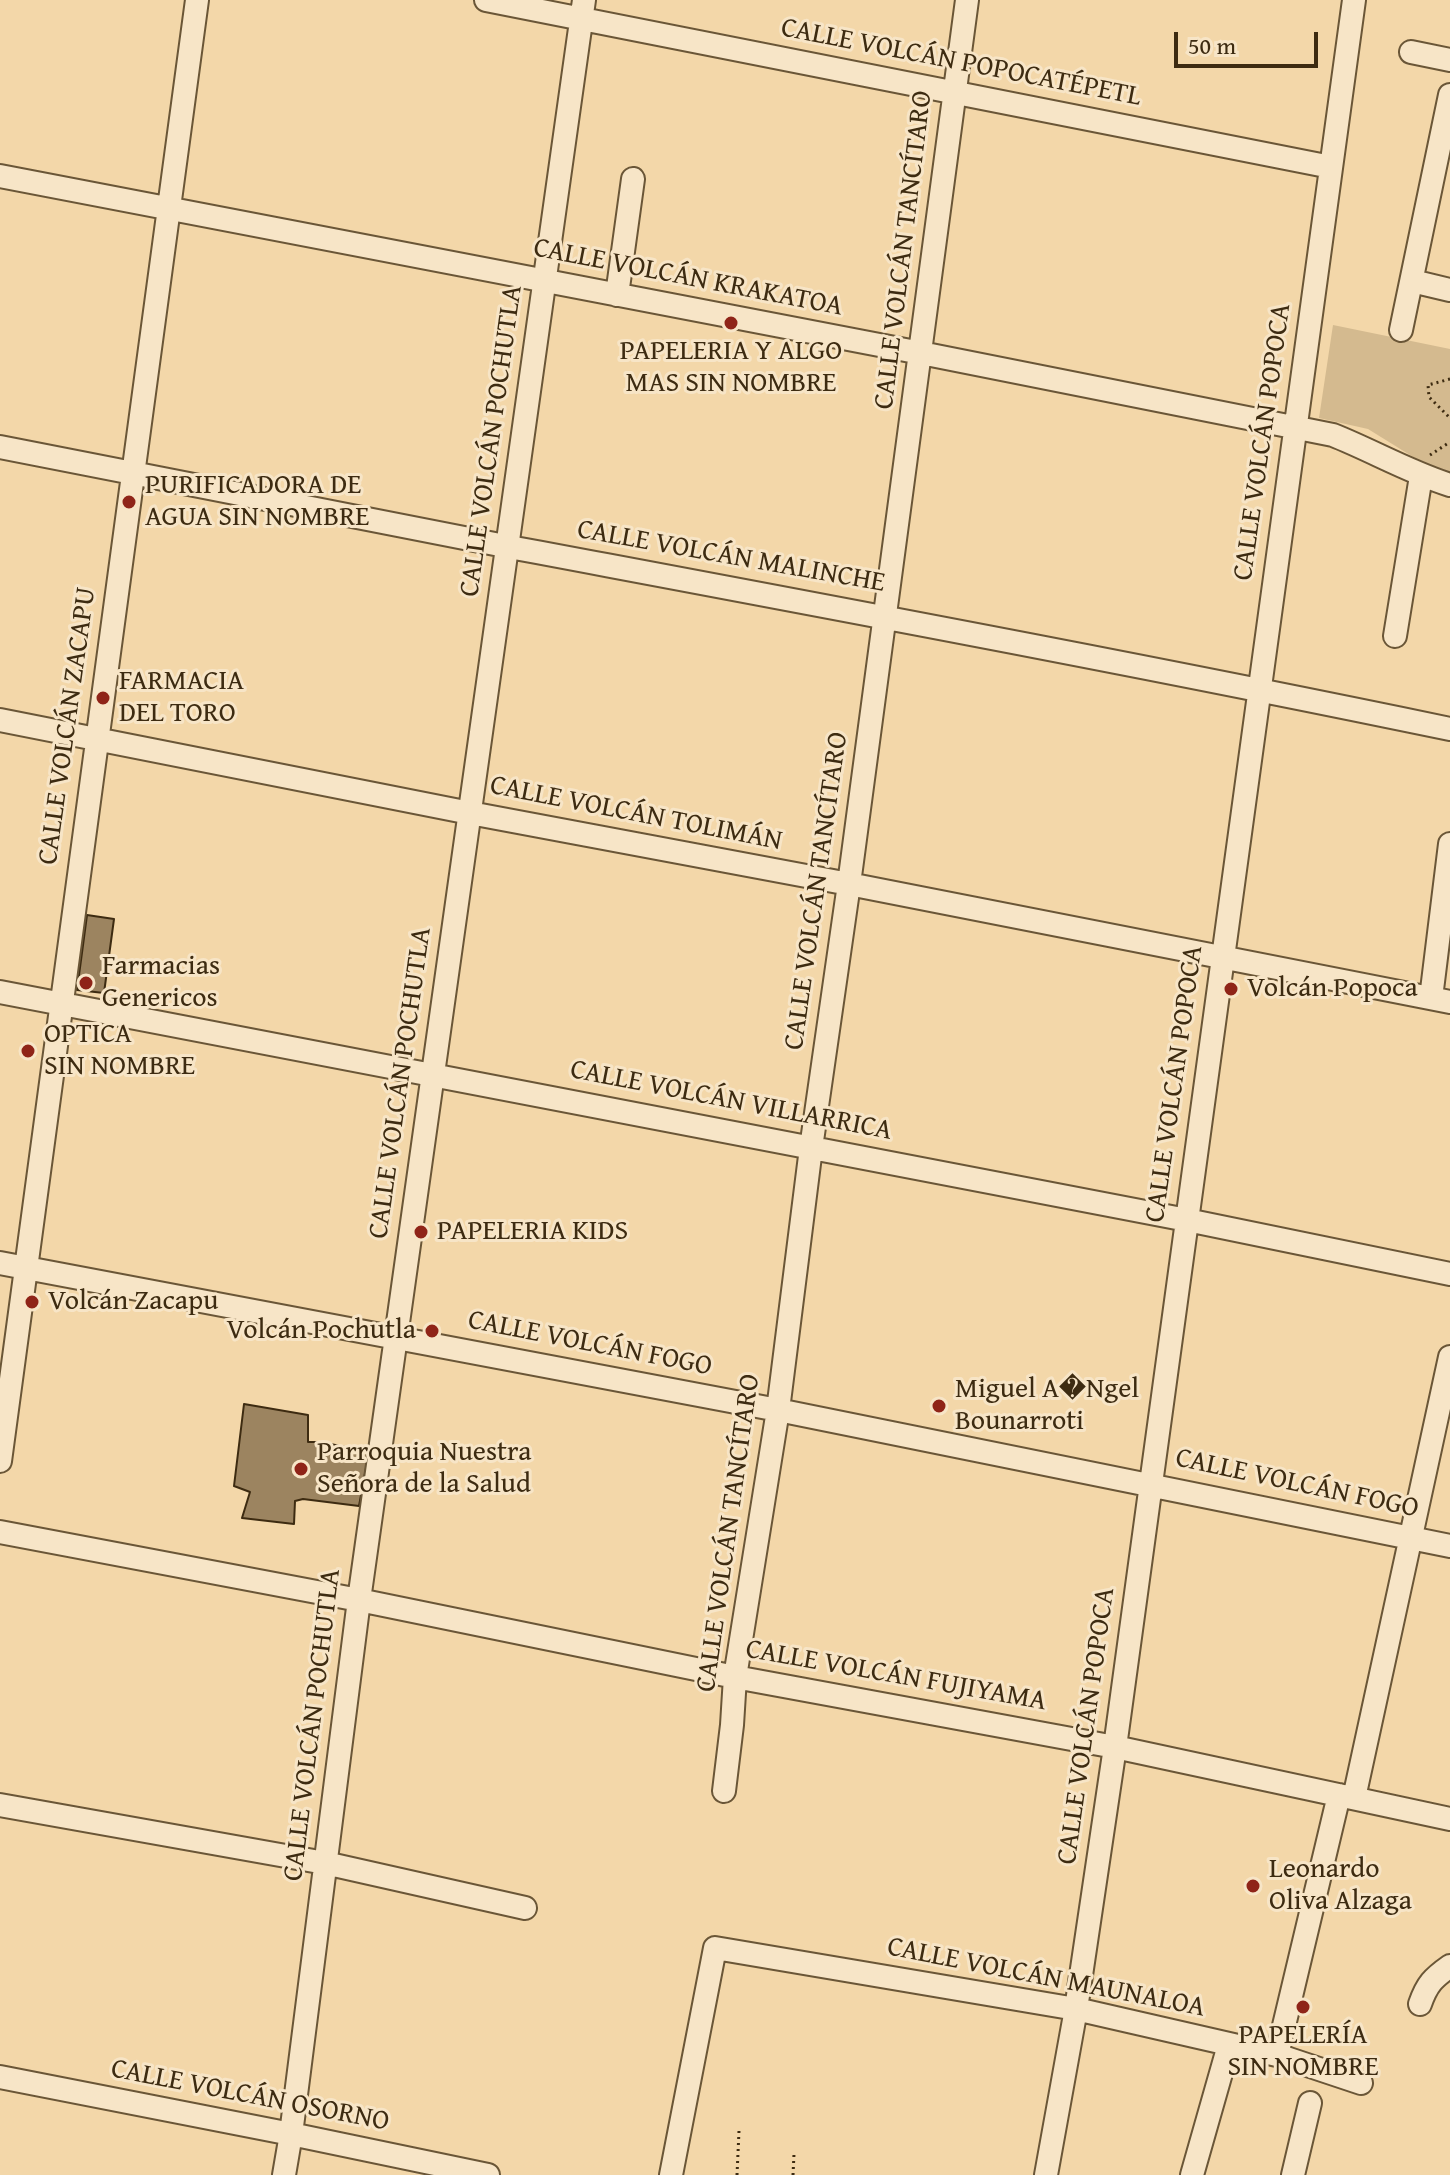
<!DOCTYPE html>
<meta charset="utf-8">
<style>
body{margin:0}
#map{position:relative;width:1450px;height:2175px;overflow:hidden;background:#f3d7a9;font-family:"Gentium Book Plus",serif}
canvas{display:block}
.scale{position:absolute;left:1174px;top:32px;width:144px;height:36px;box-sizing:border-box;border:4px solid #3d2b11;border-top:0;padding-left:10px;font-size:24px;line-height:28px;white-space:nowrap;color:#3d2b11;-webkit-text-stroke:6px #f7e5c7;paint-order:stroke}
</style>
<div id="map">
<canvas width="1450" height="2175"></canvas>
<div class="scale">50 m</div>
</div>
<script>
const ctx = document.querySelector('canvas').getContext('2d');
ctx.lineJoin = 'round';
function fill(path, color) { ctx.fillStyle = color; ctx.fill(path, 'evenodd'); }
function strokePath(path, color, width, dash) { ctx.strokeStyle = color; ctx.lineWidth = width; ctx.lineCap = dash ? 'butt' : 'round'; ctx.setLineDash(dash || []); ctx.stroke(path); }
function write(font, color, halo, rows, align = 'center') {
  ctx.font = font + ' "Gentium Book Plus",serif'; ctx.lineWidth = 6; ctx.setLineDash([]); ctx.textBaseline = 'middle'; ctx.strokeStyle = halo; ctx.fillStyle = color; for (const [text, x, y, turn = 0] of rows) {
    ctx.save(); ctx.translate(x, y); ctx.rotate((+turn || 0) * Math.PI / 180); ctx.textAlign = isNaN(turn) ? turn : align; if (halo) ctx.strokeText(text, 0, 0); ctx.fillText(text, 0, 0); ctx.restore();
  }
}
fill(new Path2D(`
 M1333 325 1450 349V474L1431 468 1368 429 1319 418Z`), '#d4ba8f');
const building = new Path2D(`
 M87 915 114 919 104 993 77 990Z
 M244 1404 308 1415V1442H321L369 1452 359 1506 303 1499 295 1501 294 1524 242 1518 250 1492 234 1486Z`);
fill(building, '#9c8460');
strokePath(building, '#3d2b11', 2);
const minor = new Path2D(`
 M486 0 1331 167
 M1411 52 1450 60
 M0 176 921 353 1333 435C1373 451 1409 472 1450 485
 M1412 281 1450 290
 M617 295 633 179
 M1401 330 1450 95
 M0 447C170 480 340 514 510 547 824 606 1137 664 1450 729
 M1395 636 1421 476
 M0 720 470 813 849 884 1450 1002
 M0 992 1187 1220 1450 1274
 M1431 998 1450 844
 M0 1263 778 1410 1450 1546
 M0 1461 197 0
 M0 1532 359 1600 735 1677 1115 1747 1450 1819
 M724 1791 732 1725 735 1677 778 1410 811 1148 849 884 967 0
 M1354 1798 1450 1357
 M0 1805 325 1863 525 1908
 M1420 2004C1427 1984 1433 1978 1450 1966
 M1277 2055 1339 1795
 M0 2077 291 2134 488 2175
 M284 2175 291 2134 359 1600 584 0
 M671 2175 715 1948 1076 2009 1277 2055 1361 2083
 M1046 2175 1076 2009 1115 1747 1354 0
 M1192 2175 1229 2045
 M1293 2175 1310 2103`);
strokePath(minor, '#6a5637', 26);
strokePath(new Path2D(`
 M1450 379 1428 385 1429 397 1450 418
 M1430 455 1450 442
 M737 2175 739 2131
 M793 2175 794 2154`), '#3d2b11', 3, [2, 4]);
strokePath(minor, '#f7e5c7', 22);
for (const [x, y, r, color] of [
 [731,323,8,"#8f2418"],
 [129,502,8,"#8f2418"],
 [103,698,8,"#8f2418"],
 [86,983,8,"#8f2418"],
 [1231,989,8,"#8f2418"],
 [28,1051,8,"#8f2418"],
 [421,1232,8,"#8f2418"],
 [32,1302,8,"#8f2418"],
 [432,1331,8,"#8f2418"],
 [939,1406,8,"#8f2418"],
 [301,1469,8,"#8f2418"],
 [1253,1886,8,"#8f2418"],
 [1303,2007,8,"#8f2418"]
]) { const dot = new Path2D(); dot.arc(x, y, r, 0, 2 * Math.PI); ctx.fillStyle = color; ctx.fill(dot); strokePath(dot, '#f7e5c7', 3); }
write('28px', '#3d2b11', '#f7e5c7', [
 ["CALLE VOLCÁN POPOCATÉPETL",961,63,11],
 ["CALLE VOLCÁN TANCÍTARO",904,250,-83],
 ["CALLE VOLCÁN KRAKATOA",688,278,11],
 ["CALLE VOLCÁN POCHUTLA",492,441,-82],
 ["CALLE VOLCÁN POPOCA",1263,442,-82],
 ["CALLE VOLCÁN MALINCHE",731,557,10],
 ["CALLE VOLCÁN ZACAPU",68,726,-82],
 ["CALLE VOLCÁN TOLIMÁN",636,814,11],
 ["CALLE VOLCÁN TANCÍTARO",817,891,-82],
 ["CALLE VOLCÁN POCHUTLA",401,1083,-82],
 ["CALLE VOLCÁN POPOCA",1175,1084,-82],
 ["CALLE VOLCÁN VILLARRICA",731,1101,11],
 ["CALLE VOLCÁN FOGO",590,1344,11],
 ["CALLE VOLCÁN FOGO",1297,1484,12],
 ["CALLE VOLCÁN TANCÍTARO",729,1533,-82],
 ["CALLE VOLCÁN FUJIYAMA",896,1676,10],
 ["CALLE VOLCÁN POCHUTLA",313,1725,-83],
 ["CALLE VOLCÁN POPOCA",1087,1726,-82],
 ["CALLE VOLCÁN MAUNALOA",1046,1978,11],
 ["CALLE VOLCÁN OSORNO",250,2096,11]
]);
write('28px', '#3d2b11', '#f7e5c7', [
 ["PAPELERIA Y ALGO",731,352,"center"],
 ["MAS SIN NOMBRE",731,384,"center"],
 ["PURIFICADORA DE",145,486],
 ["AGUA SIN NOMBRE",145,518],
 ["FARMACIA",119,682],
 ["DEL TORO",119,714],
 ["Farmacias",102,967],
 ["Genericos",102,999],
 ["Volcán Popoca",1247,989],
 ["OPTICA",44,1035],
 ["SIN NOMBRE",44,1067],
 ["PAPELERIA KIDS",437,1232],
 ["Volcán Zacapu",48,1302],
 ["Volcán Pochutla",416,1331,"right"],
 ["Miguel A�Ngel",955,1390],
 ["Bounarroti",955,1422],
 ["Parroquia Nuestra",317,1453],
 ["Señora de la Salud",317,1485],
 ["Leonardo",1269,1870],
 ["Oliva Alzaga",1269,1902],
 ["PAPELERÍA",1303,2036,"center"],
 ["SIN NOMBRE",1303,2068,"center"]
], 'left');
</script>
